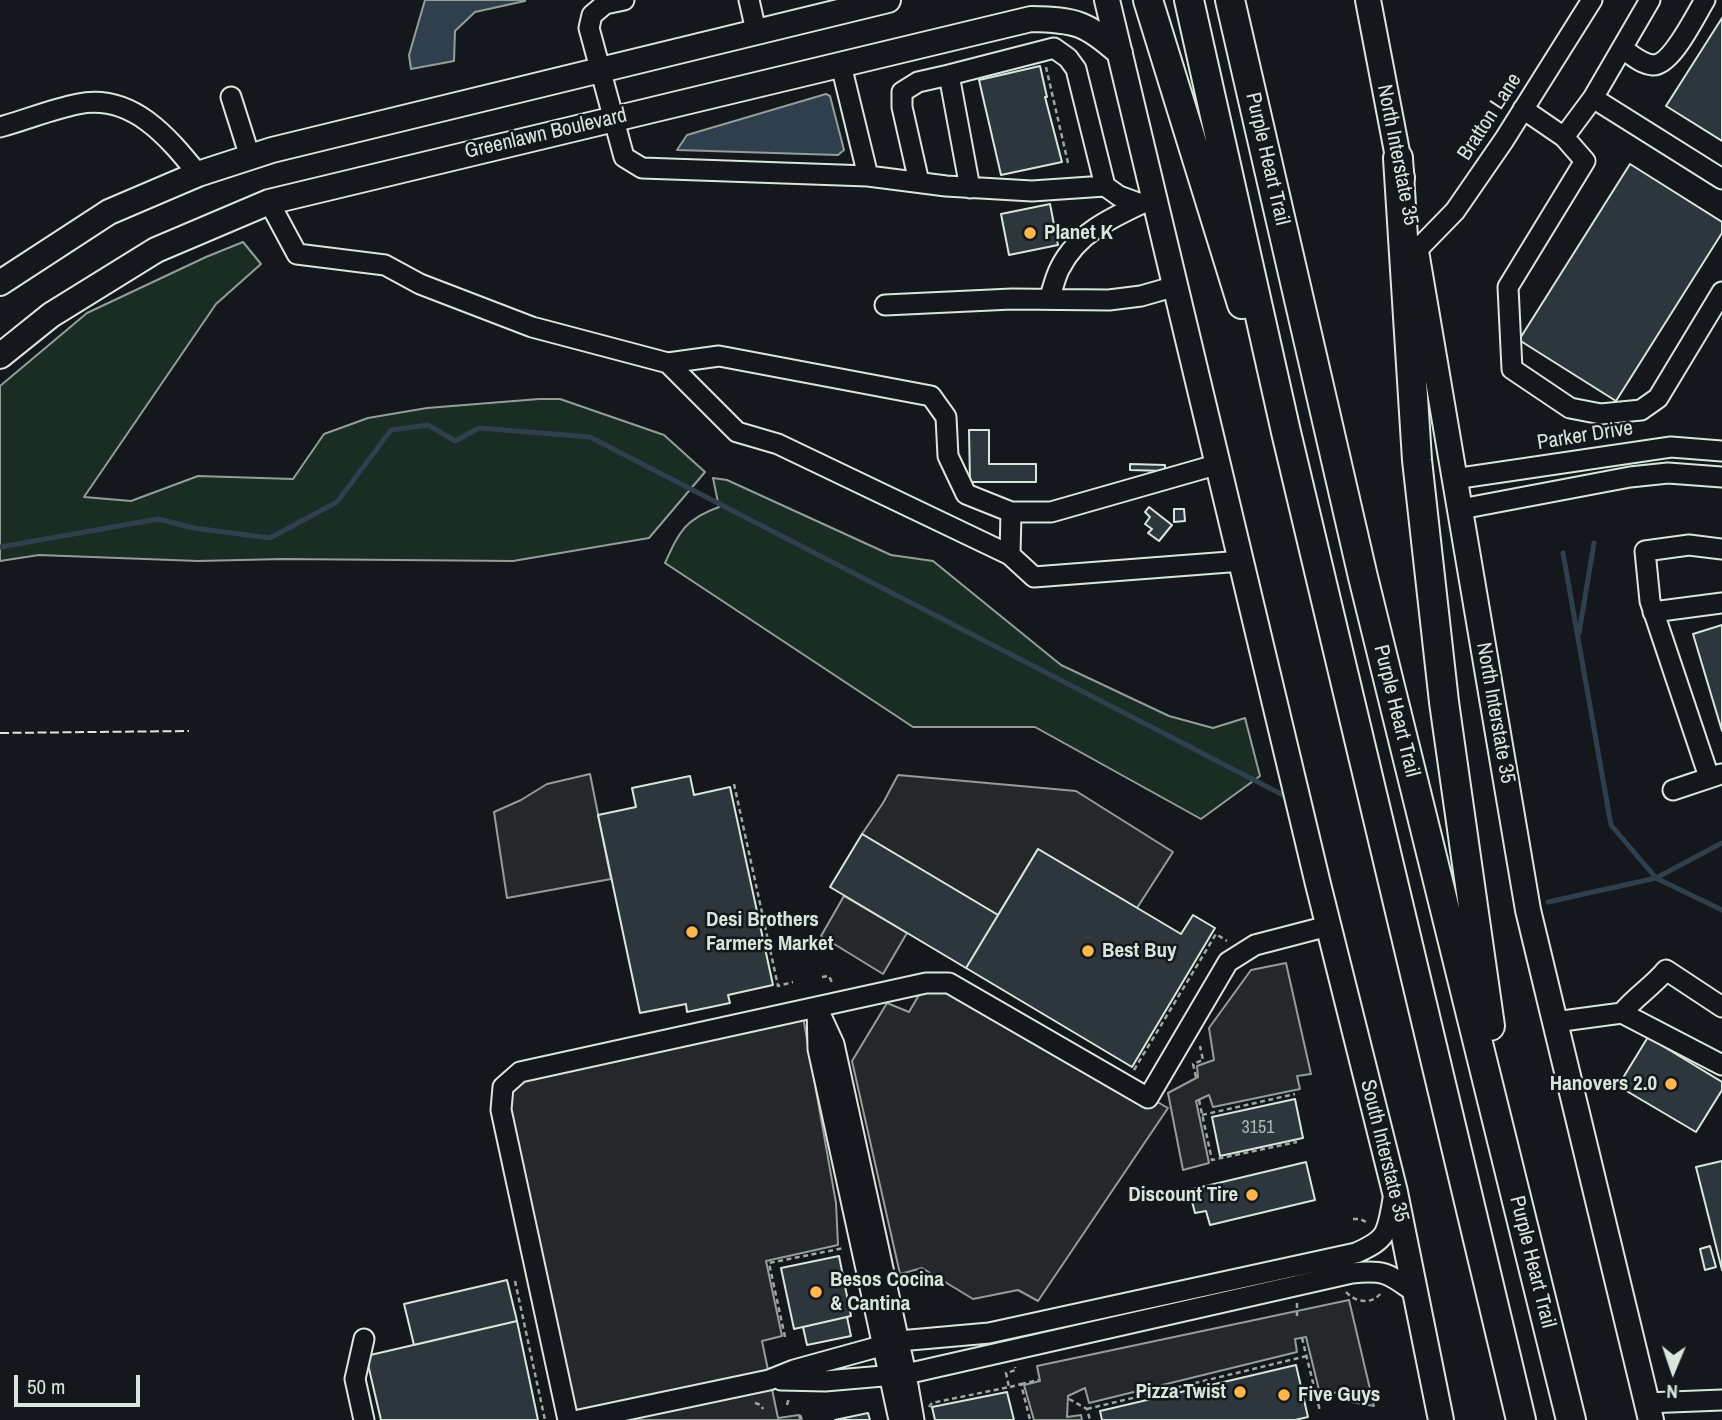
<!DOCTYPE html>
<style>
body{margin:0}
#map{position:relative;width:1722px;height:1420px;overflow:hidden;background:#14181c;font-family:"Archivo Narrow",sans-serif}
canvas{display:block}
.north{position:absolute;left:1638px;top:1336px;width:70px;height:70px;-webkit-text-stroke:5px #14181c;paint-order:stroke;rotate:182deg;font-size:19px;font-weight:700;line-height:28px;text-align:center;color:#d8e6dc}
.north::after{content:'';display:block;margin:auto;width:24px;height:32px;background:#d8e6dc;clip-path:polygon(50% 0,100% 100%,50% 72%,0 100%)}
.scale{position:absolute;left:14px;top:1375px;width:126px;height:32px;box-sizing:border-box;border:4px solid #d8e6dc;border-top:0;padding-left:9px;font-size:21px;line-height:24px;white-space:nowrap;color:#d8e6dc;-webkit-text-stroke:5px #14181c;paint-order:stroke}
</style>
<div id="map">
<canvas width="1722" height="1420"></canvas>
<div class="north">N</div>
<div class="scale">50 m</div>
</div>
<script>
const ctx = document.querySelector('canvas').getContext('2d');
ctx.lineJoin = 'round';
function fill(path, color) { ctx.fillStyle = color; ctx.fill(path, 'evenodd'); }
function strokePath(path, color, width, dash) { ctx.strokeStyle = color; ctx.lineWidth = width; ctx.lineCap = dash ? 'butt' : 'round'; ctx.setLineDash(dash || []); ctx.stroke(path); }
function write(font, color, halo, rows, align = 'center') {
  ctx.font = font + ' "Archivo Narrow",sans-serif'; ctx.lineWidth = 5; ctx.setLineDash([]); ctx.textBaseline = 'middle'; ctx.strokeStyle = halo; ctx.fillStyle = color; for (const [text, x, y, turn = 0] of rows) {
    ctx.save(); ctx.translate(x, y); ctx.rotate((+turn || 0) * Math.PI / 180); ctx.textAlign = isNaN(turn) ? turn : align; if (halo) ctx.strokeText(text, 0, 0); ctx.fillText(text, 0, 0); ctx.restore();
  }
}
const green = new Path2D(`
 M243 242 261 264 216 304 84 497 131 501 198 476 293 479 324 434 368 418 427 408 539 399H560L664 435 705 472 649 538 513 561 283 559 198 561 39 555 0 561V386L87 313 206 257Z
 M713 478 727 480 891 555 933 561 1061 665 1169 716 1213 728 1245 718 1260 776 1201 819 1035 727H913L665 563C679 532 685 519 719 507Z`);
fill(green, '#1a2d24');
strokePath(green, '#939e99', 2);
const parking = new Path2D(`
 M590 774 611 879 507 898 494 812 521 800 547 784Z
 M898 775 1076 791 1173 852 1137 908 1038 849 998 915 862 834 883 803Z
 M844 896 907 933 883 974 821 936Z
 M1286 963 1311 1074 1297 1076 1300 1089 1213 1107 1209 1095 1196 1101 1209 1163 1183 1170 1168 1093 1198 1077 1197 1066 1214 1060 1209 1028 1251 970Z
 M926 983H949L1168 1108 1038 1301 1018 1290 973 1299 922 1268 900 1274 852 1061 887 1003 909 1012Z
 M802 1011 836 1203 838 1245 766 1261 782 1336 762 1341 778 1418 799 1415 800 1420H568L503 1087 520 1072Z
 M1349 1300 1374 1406 1346 1401 1343 1392 1320 1394 1306 1337 1295 1339 1297 1352 1089 1403 1085 1388 1068 1396 1067 1417 1081 1415 1082 1420H1034L1024 1385 1040 1381 1037 1366Z`);
fill(parking, '#24282b');
strokePath(parking, '#939e99', 2);
const water = new Path2D(`
 M425 0H525V1L475 12 455 31 454 61 411 69 409 55Z
 M826 94 830 96 844 150 838 155 677 150 687 135Z`);
fill(water, '#2f3f4d');
strokePath(water, '#939e99', 2);
strokePath(new Path2D(`
 M0 547 158 519 194 528 270 538 337 502 391 430 428 425 455 441 479 428 590 437 1285 796
 M1563 553 1611 825 1656 878 1722 843
 M1579 633 1594 543
 M1548 902 1656 878 1722 910`), '#2f3f4d', 5);
const building = new Path2D(`
 M1722 18V141L1666 106Z
 M1040 66 1047 97H1045L1062 162 1001 175 979 80Z
 M1630 164 1722 222V233L1616 401 1519 340Z
 M1050 204 1058 245 1009 255 1001 214Z
 M969 430H989V464H1036V482H970Z
 M1130 464 1165 465V471L1130 470Z
 M1149 507 1172 525 1159 541 1148 533 1152 529 1145 524 1150 517 1145 512Z
 M1174 509H1184L1185 521 1174 522Z
 M1722 625V731L1693 634Z
 M690 776 694 795 730 787 773 985 728 995 730 1003 687 1012 686 1004 640 1013 598 815 636 807 632 788Z
 M862 834 998 915 966 968 830 887Z
 M1038 849 1181 934 1193 915 1215 928 1132 1067 966 968Z
 M1648 1037 1722 1082V1090L1696 1132 1618 1086Z
 M1295 1099 1303 1138 1220 1156 1212 1117Z
 M1722 1161V1270L1696 1167Z
 M1306 1162 1315 1200 1210 1225 1206 1211 1195 1213 1189 1190Z
 M1710 1246 1716 1267 1705 1270 1700 1249Z
 M839 1256 851 1316 794 1329 781 1268Z
 M507 1280 517 1321 414 1345 404 1304Z
 M847 1317 851 1336 807 1345 803 1327Z
 M517 1321 538 1420H381L366 1356Z
 M1296 1365 1308 1417 1295 1420H1102L1100 1411Z
 M1007 1392 1014 1420H935L932 1407Z
 M868 1413 870 1420H835Z`);
fill(building, '#2c363c');
strokePath(building, '#d8e6dc', 2);
const minor = new Path2D(`
 M624 0 605 4 592 15 589 28 624 157 642 168 868 176
 M749 0 756 31
 M1623 49C1632 55 1641 64 1653 65 1672 65 1695 16 1705 0
 M841 65 868 176 946 186 1032 191 1105 186 1119 196 1141 204
 M231 97 250 157
 M1593 98 1650 0
 M1523 109 1564 137 1585 161 1508 287 1512 369 1570 408 1601 414 1641 410 1658 398 1722 292
 M0 127C26 120 52 109 78 104 132 93 168 137 198 174
 M1564 137 1593 98 1722 179
 M919 182 902 107V92L918 82 949 75
 M970 188 949 75 1054 48 1068 58 1076 69 1105 186
 M269 202 297 254 385 265 420 284 532 327 668 363 719 356 931 396 946 417 948 456 966 494 1011 512H1051L1219 464
 M1416 251 1455 211 1504 140 1592 0
 M1049 299C1053 289 1055 277 1060 268 1078 232 1113 217 1147 201
 M885 305 1012 299 1109 300 1141 296 1176 286
 M668 363 737 432 778 444 1010 555
 M1454 479 1671 447 1722 451
 M1461 509 1630 477 1668 473 1722 477
 M1011 512 1010 555 1034 577 1242 561
 M1653 612 1722 603
 M1709 777 1650 601 1645 551 1689 545 1722 549
 M1673 790 1721 774
 M1622 1013C1635 997 1653 986 1666 970L1722 1007
 M1555 1022 1622 1013 1722 1065
 M364 1339 355 1379 364 1420
 M781 1380 825 1381 906 1374 1352 1273C1387 1269 1390 1275 1417 1294
 M1646 1403 1722 1400
 M568 1420 501 1110 503 1087 520 1072 926 983H949L1148 1098 1228 962 1255 945 1328 926
 M579 1420 769 1380 794 1370 899 1341 989 1333 1356 1253C1388 1239 1387 1233 1393 1199
 M899 1420 818 1049 817 1007 834 1044 906 1374 914 1420`);
const major = new Path2D(`
 M1107 0 1318 884 1395 1192 1441 1420
 M1368 0 1402 178
 M1416 251 1528 910 1651 1420
 M0 283 109 212 198 174 272 150 888 0
 M0 356 51 315 156 250 269 202 1031 19C1077 20 1086 23 1120 53`);
const highway = new Path2D(`
 M1148 0 1242 304
 M1189 0 1286 432 1521 1420
 M1230 0 1363 577 1571 1420
 M1398 158 1417 460 1444 702 1490 1026`);
strokePath(minor, '#d8e6dc', 23);
strokePath(major, '#d8e6dc', 28);
strokePath(highway, '#d8e6dc', 32);
strokePath(new Path2D(`
 M1046 67 1068 163
 M734 784 778 986 793 982
 M822 977 829 976 833 985
 M1134 1070 1216 934 1227 941
 M1196 1077 1193 1064 1203 1060 1200 1046
 M1199 1100 1212 1160 1297 1142
 M1202 1115 1295 1094
 M1353 1219H1360L1368 1223
 M515 1281 545 1420
 M1346 1292C1356 1303 1372 1305 1382 1292
 M1297 1303V1316
 M785 1337 769 1263 844 1248
 M1302 1338 1320 1411
 M1021 1384 1039 1380
 M1010 1387 1021 1384 1030 1420
 M1069 1399 1087 1409 1090 1420
 M755 1403 761 1405 763 1409
 M787 1405 789 1398
 M929 1407 932 1403 1009 1387 1006 1373 1016 1370 1015 1367
 M1087 1409 1307 1356
 M800 1415 802 1420`), '#9da8a2', 2.5, [5, 3.5]);
strokePath(minor, '#14181c', 19);
strokePath(major, '#14181c', 24);
strokePath(highway, '#14181c', 28);
strokePath(new Path2D(`
 M0 733 189 731`), '#d8e6dc', 2, [9, 3.5]);
for (const [x, y, r, color] of [
 [1030,233,7,"#ffb74d"],
 [692,932,7,"#ffb74d"],
 [1088,951,7,"#ffb74d"],
 [1671,1084,7,"#ffb74d"],
 [1252,1195,7,"#ffb74d"],
 [816,1292,7,"#ffb74d"],
 [1240,1392,7,"#ffb74d"],
 [1284,1395,7,"#ffb74d"]
]) { const dot = new Path2D(); dot.arc(x, y, r, 0, 2 * Math.PI); ctx.fillStyle = color; ctx.fill(dot); strokePath(dot, '#14181c', 2.5); }
write('18px', '#adbab4', null, [
 ["3151",1258,1128]
]);
write('21px', '#d8e6dc', '#14181c', [
 ["Bratton Lane",1490,117,-57],
 ["Greenlawn Boulevard",546,134,-13],
 ["North Interstate 35",1397,155,79],
 ["Purple Heart Trail",1267,159,77],
 ["Parker Drive",1585,436,-9],
 ["Purple Heart Trail",1396,711,76],
 ["North Interstate 35",1495,713,80],
 ["South Interstate 35",1384,1151,76],
 ["Purple Heart Trail",1532,1262,76]
]);
write('bold 21px', '#d8e6dc', '#14181c', [
 ["Planet K",1044,233],
 ["Desi Brothers",706,920],
 ["Farmers Market",706,944],
 ["Best Buy",1102,951],
 ["Hanovers 2.0",1657,1084,"right"],
 ["Discount Tire",1238,1195,"right"],
 ["Besos Cocina",830,1280],
 ["& Cantina",830,1304],
 ["Pizza Twist",1226,1392,"right"],
 ["Five Guys",1298,1395]
], 'left');
</script>
